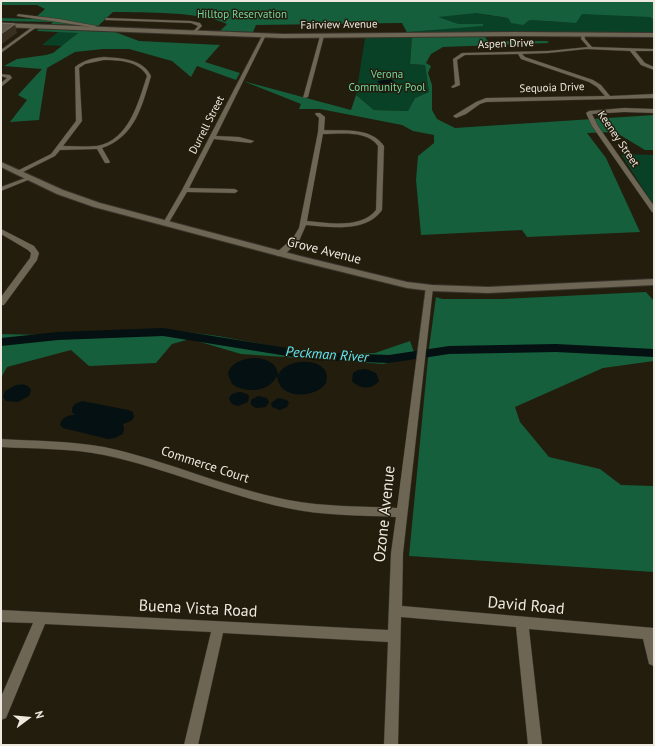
<!DOCTYPE html>
<style>
body{margin:0}
#map{position:relative;width:655px;height:746px;overflow:hidden;background:#231d0d;font-family:"PT Sans",sans-serif}
canvas{display:block}
.frame{position:absolute;inset:0;border:2px solid #ede9de;pointer-events:none}
.north{position:absolute;left:8px;top:698px;width:40px;height:40px;-webkit-text-stroke:3px #231d0d;paint-order:stroke;rotate:74deg;font-size:11px;font-weight:700;line-height:16px;text-align:center;color:#ede9de}
.north::after{content:'';display:block;margin:auto;width:14px;height:18px;background:#ede9de;clip-path:polygon(50% 0,100% 100%,50% 72%,0 100%)}
</style>
<div id="map">
<canvas width="655" height="746"></canvas>
<div class="frame"></div>
<div class="north">N</div>
</div>
<script>
const ctx = document.querySelector('canvas').getContext('2d');
ctx.lineJoin = 'round';
function fill(path, color) { ctx.fillStyle = color; ctx.fill(path, 'evenodd'); }
function strokePath(path, color, width, dash) { ctx.strokeStyle = color; ctx.lineWidth = width; ctx.lineCap = dash ? 'butt' : 'round'; ctx.setLineDash(dash || []); ctx.stroke(path); }
function write(font, color, halo, rows, align = 'center') {
  ctx.font = font + ' "PT Sans",sans-serif'; ctx.lineWidth = 3; ctx.setLineDash([]); ctx.textBaseline = 'middle'; ctx.strokeStyle = halo; ctx.fillStyle = color; for (const [text, x, y, turn = 0] of rows) {
    ctx.save(); ctx.translate(x, y); ctx.rotate((+turn || 0) * Math.PI / 180); ctx.textAlign = isNaN(turn) ? turn : align; if (halo) ctx.strokeText(text, 0, 0); ctx.fillText(text, 0, 0); ctx.restore();
  }
}
fill(new Path2D(`
 M654 1 650 17 654 20V35L545 32 407 33 402 23 229 14ZM479 14 576 23 530 20 526 23H511L508 18Z
 M58 32H79L63 46 42 45Z
 M412 36 410 64 425 65 429 92 415 98 408 111 374 110 356 95 365 38Z
 M624 154 654 155V206L622 156Z`), '#094127');
fill(new Path2D(`
 M1 1H654V20L650 17 582 14 576 23 530 20 523 25 511 23 508 18 476 13 438 17 458 24H483V26L407 32 402 23 256 25 253 32 220 31 227 24C200 11 144 13 113 12L98 26 51 24 53 22 1 21V18L34 19 45 9 37 5H1Z
 M39 29 115 32 139 41 220 45 205 62 240 73 236 80 197 66 191 77 172 61 129 49H103L75 52 47 68 39 120 10 122 27 100 18 95 42 69 4 66 17 59 46 55 53 53 78 33 37 31Z
 M412 36H484L488 41H547L549 43 443 47 431 54 426 63 431 66 428 73 432 85V110L437 119 455 128 654 115V150H645L615 132 587 133 606 158 640 232 527 237 522 230 421 235 416 180 418 156 434 143V135L413 131 402 125 320 109H299L301 104 243 81 351 110 356 95 374 110 408 111 415 98 429 92 425 65 410 64Z
 M646 292 654 301V361L603 368 515 407 520 422 549 457 600 469 621 485 654 486V572L409 556 429 348 436 297 442 299H502Z
 M171 330 218 336 316 354 375 353 410 341 416 358 383 364 241 354 190 339 172 344 156 363 89 366 71 350 7 367 1 378V334L44 335Z`), '#155f3c');
fill(new Path2D(`
 M391 79 403 90 382 93 379 90 385 89 377 81Z
 M256 358C267 359 277 363 278 375 288 355 334 358 326 383 315 399 279 400 277 376 269 392 246 394 232 384L228 374C231 362 244 358 256 358Z
 M366 369 376 373 379 381C372 390 359 389 352 381L353 373 358 370Z
 M16 385C22 384 28 384 31 390L29 396 18 402 6 401 3 397 5 391Z
 M241 392 249 395 248 402 238 406 232 404 229 399C230 394 235 392 241 392Z
 M258 396 267 398 269 402 266 407 256 408 251 405V400Z
 M278 398 287 400 289 403 287 407 280 410 272 407 271 403Z
 M82 401 128 410 133 412 134 417 131 421 123 424 124 429 123 434 115 438 108 439 63 428 60 425C62 417 68 415 75 415L72 412V408L75 404Z`), '#041011');
fill(new Path2D(`
 M163 328 312 352 389 355 449 346 556 344 654 349V357L556 352 449 354 389 363 312 360 163 336 58 340 1 346V338L58 332Z`), '#041011');
const street = new Path2D(`
 M18 14 59 19 97 26 92 29 90 28 91 27 17 16Z
 M106 18 191 21 200 23 202 26 194 34 192 33 198 26 191 23 105 20Z
 M35 25 38 26 1 53V50Z
 M582 33H584L585 39 592 47 654 49V51H635L645 63 654 67V70L641 65 630 51 586 49 548 53 522 54 525 57 593 80 601 85 610 96 654 94V98L486 102 480 104 466 114 456 118 453 116 476 102 486 98 605 96 597 87 589 82 521 59 518 54 465 55 457 60 460 85 453 88 451 87 455 84 453 59 462 53 548 51 588 47 581 39Z
 M263 34 266 35 216 136 239 137 254 141 251 143 214 139 189 188 235 189 238 191 235 193 187 192 168 224H164L163 223 182 190Z
 M322 35 324 36 308 97 303 98 320 36Z
 M104 57C121 58 143 59 151 76 142 106 135 137 102 148L110 162 109 163H105L97 149 60 150 55 156 21 173H17V171L51 154 76 121 75 67C84 60 93 58 104 57ZM104 60C119 60 139 61 147 76 138 103 129 140 97 146 86 147 74 146 63 146L82 121 79 68 85 64Z
 M1 74 10 75 12 78 1 87V83L7 78 1 76Z
 M624 108 654 109V113L624 112 592 114 598 126 654 206V213L652 212 592 126 586 113 589 111Z
 M316 113H320L325 117 324 130C344 131 371 127 384 146L382 210C366 233 331 227 306 225L299 241 283 256H277V252L293 238 299 228 318 132 319 118 315 114ZM323 134C340 134 367 130 378 146L376 210C361 229 328 223 307 221Z
 M28 177 33 178 1 191V187Z
 M1 229 34 246 39 253 37 260 4 305H1V297L30 258 31 253 28 250 1 234Z
 M426 286H432L433 288 403 553 402 606 654 628V666L649 664 643 639 529 629 542 745H528L516 627 401 617 398 745H384L388 642 223 633 198 745H184L211 632 45 624 6 718 1 720V697L33 623 1 622V610L388 630 391 553 396 517C360 515 322 516 287 508 225 495 166 468 104 455 70 448 35 449 1 447V439C35 441 70 441 104 447 166 460 226 488 288 500 324 507 361 506 397 508Z`);
const secondary = new Path2D(`
 M1 23 283 34 514 32 654 33V37L514 36 283 38 1 27Z
 M1 162 63 190 100 203 300 256 407 282 432 285 488 287 654 279V285L488 293 432 291 407 288 294 260 94 207 57 194 1 167Z`);
strokePath(street, '#39342c', 1);
strokePath(secondary, '#39342c', 2);
fill(street, '#6d6654');
fill(secondary, '#6d6654');
fill(new Path2D(`
 M15 24 17 33 2 44 1 42V34Z`), '#382f20');
const building = new Path2D(`
 M1 23 15 24 1 34Z`);
fill(building, '#62594a');
strokePath(building, '#786f61', 1);
write('11px', '#74d6a0', '#231d0d', [
 ["Hilltop Reservation",242,15],
 ["Verona",387,75],
 ["Community Pool",387,88]
]);
write('11px', '#ede9de', '#231d0d', [
 ["Fairview Avenue",339,25,-1],
 ["Aspen Drive",506,44,-2],
 ["Sequoia Drive",552,88,-2],
 ["Durrell Street",207,125,-63],
 ["Keeney Street",618,139,56]
]);
write('13px', '#ede9de', '#231d0d', [
 ["Grove Avenue",324,251,14],
 ["Commerce Court",205,465,18]
]);
write('italic 14px', '#5eeafa', '#231d0d', [
 ["Peckman River",327,355,4]
]);
write('16px', '#ede9de', '#231d0d', [
 ["Ozone Avenue",385,514,-84],
 ["David Road",526,606,5],
 ["Buena Vista Road",198,609,3]
]);
</script>
